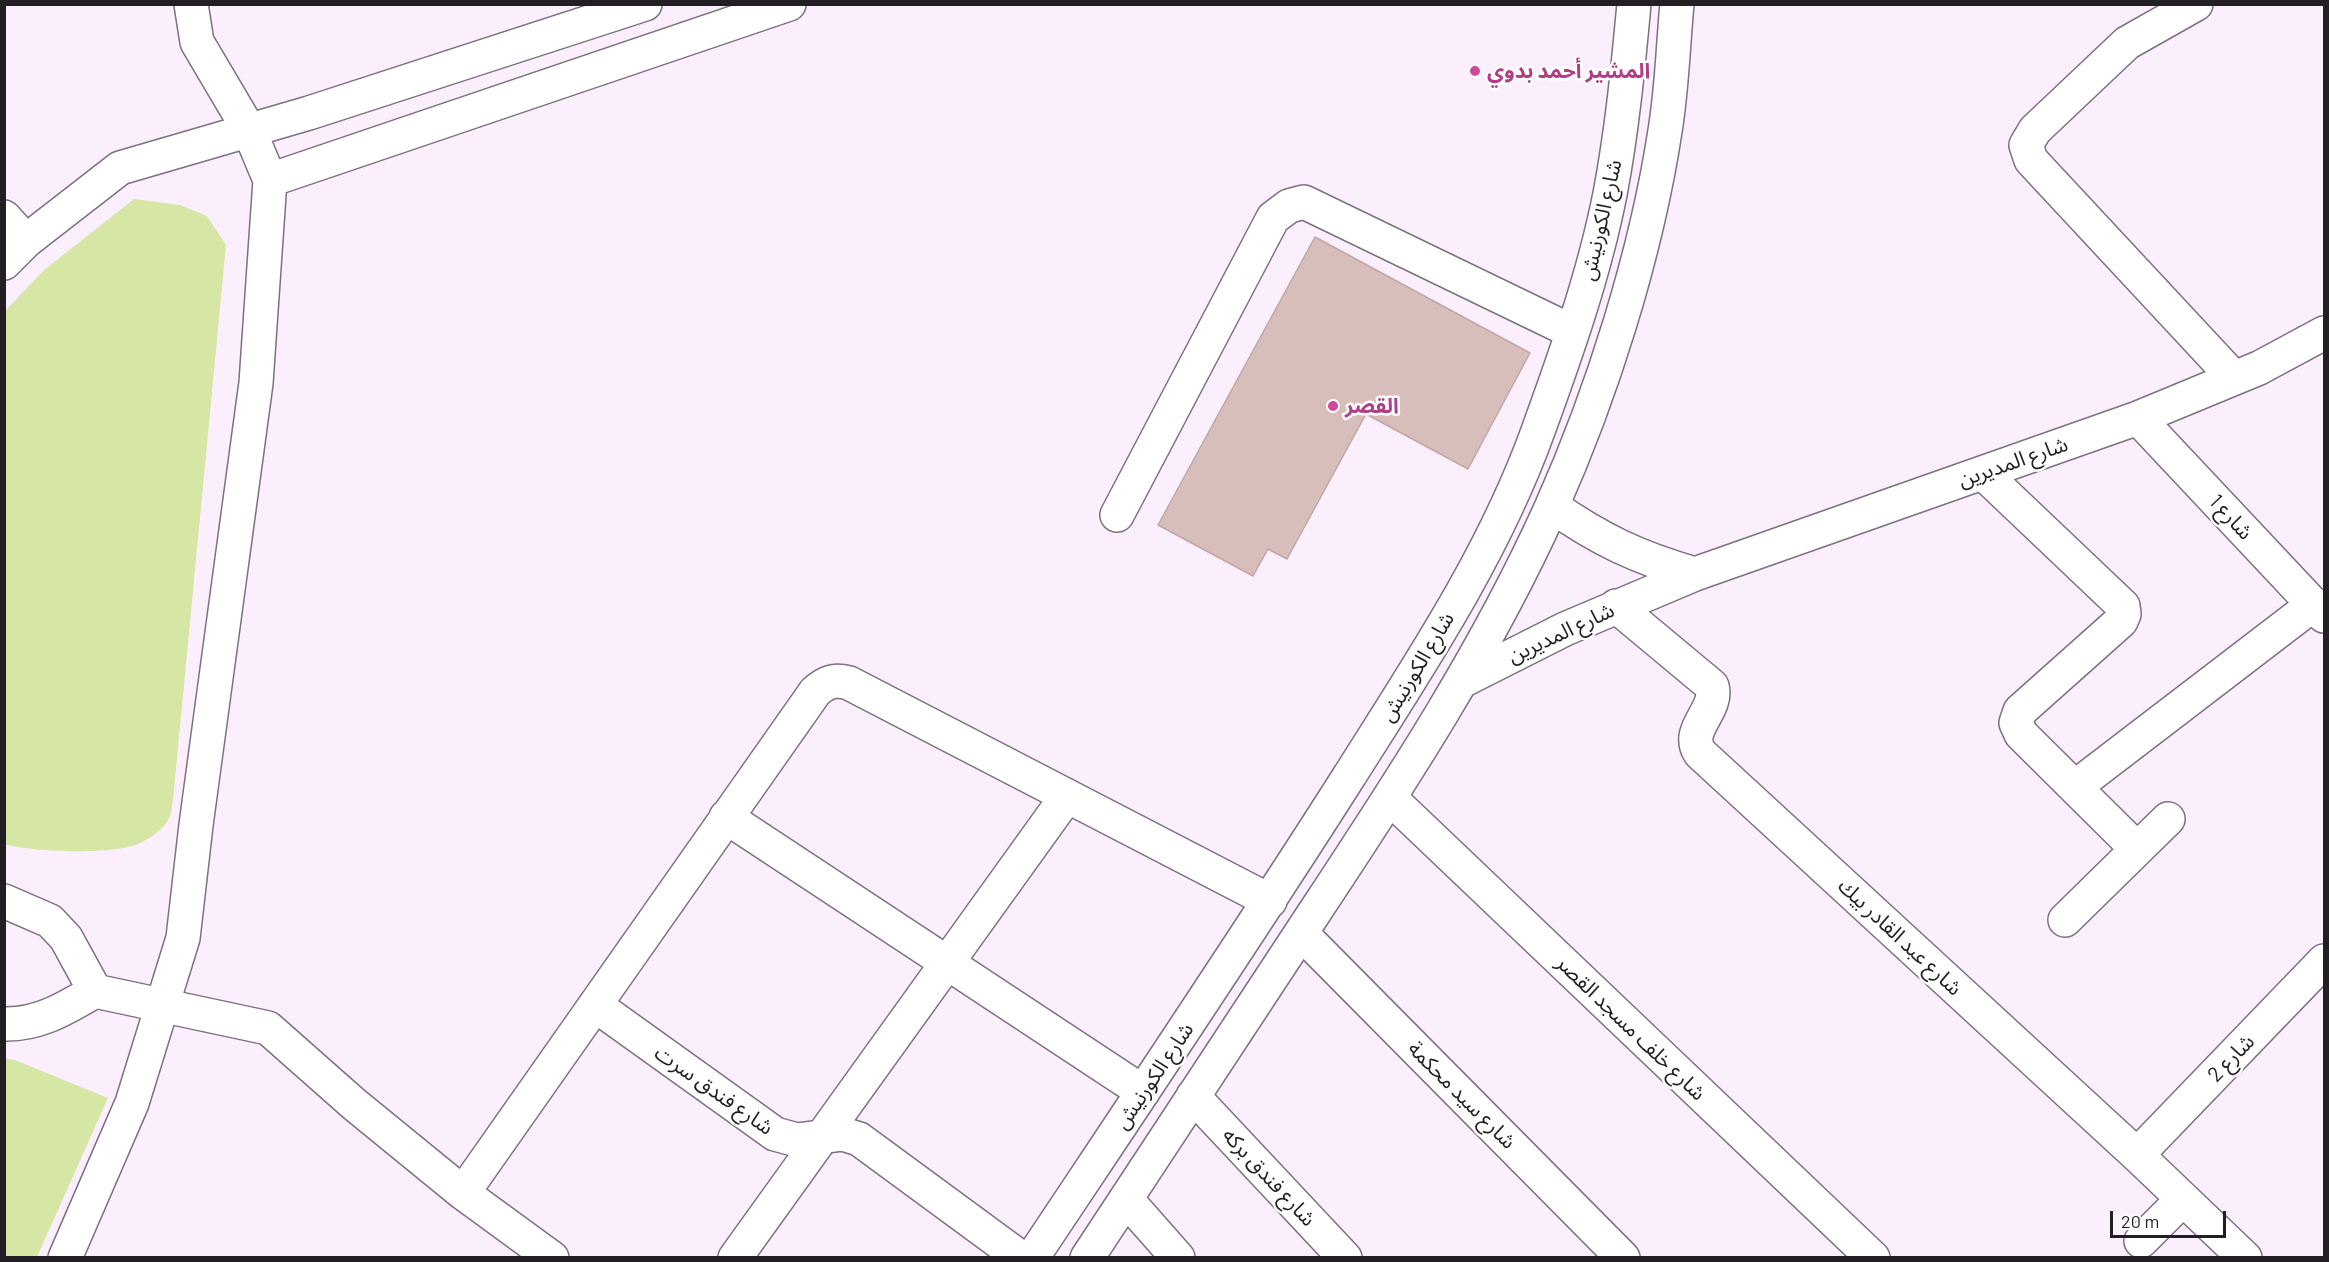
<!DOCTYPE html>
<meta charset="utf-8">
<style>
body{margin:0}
#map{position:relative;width:2329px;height:1262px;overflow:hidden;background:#fbeffe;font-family:Barlow,sans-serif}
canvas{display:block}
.frame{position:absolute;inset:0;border:6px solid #231d24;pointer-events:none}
.scale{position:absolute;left:2110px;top:1211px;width:116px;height:27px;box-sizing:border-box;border:3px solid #231d24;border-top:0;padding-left:8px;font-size:18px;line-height:21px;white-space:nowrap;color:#231d24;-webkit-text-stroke:4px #fff;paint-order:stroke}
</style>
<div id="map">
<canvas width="2329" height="1262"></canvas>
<div class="frame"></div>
<div class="scale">20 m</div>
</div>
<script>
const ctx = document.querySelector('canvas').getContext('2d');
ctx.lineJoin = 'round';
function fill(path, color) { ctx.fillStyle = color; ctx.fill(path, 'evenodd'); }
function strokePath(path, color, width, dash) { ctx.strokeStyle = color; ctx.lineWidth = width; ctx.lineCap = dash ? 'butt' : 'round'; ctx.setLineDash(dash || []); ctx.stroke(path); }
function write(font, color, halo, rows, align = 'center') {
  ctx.font = font + ' Barlow,"Noto Sans Arabic",sans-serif'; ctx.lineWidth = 5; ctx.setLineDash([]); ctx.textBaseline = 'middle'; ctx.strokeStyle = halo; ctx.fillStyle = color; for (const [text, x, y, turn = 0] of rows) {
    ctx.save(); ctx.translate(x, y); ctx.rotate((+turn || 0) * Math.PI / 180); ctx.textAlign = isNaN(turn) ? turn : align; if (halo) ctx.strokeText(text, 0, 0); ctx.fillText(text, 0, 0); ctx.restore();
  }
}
fill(new Path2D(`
 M134 199 180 205 207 216 226 245 173 800C172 806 171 817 167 822 161 831 147 840 138 844 112 855 31 852 4 844L5 311 44 270Z
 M4 1058 15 1060 108 1098 37 1257H5Z`), '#d6e6a5');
const building = new Path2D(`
 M1315 237 1530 353 1468 469 1366 414 1287 559 1268 549 1253 576 1158 525Z`);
fill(building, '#d8bebb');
strokePath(building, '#c0a7a4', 1.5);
const minor = new Path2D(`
 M2196 4 2127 43 2035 130 2026 145 2031 160 2234 378
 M270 180 789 4
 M4 217 26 241
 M4 263 26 241 120 168 309 113 645 4
 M2138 418 2324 616
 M1983 473 2123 606 2124 614 2121 621 2020 711 2016 723 2021 734 2137 849
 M1552 506C1600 540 1639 558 1695 574
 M1117 515 1273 218 1289 206 1304 202 1571 331
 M1616 606 1712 686C1719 711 1684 729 1700 753L2137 1155 2245 1258
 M1462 681 1565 629 1695 574 2138 418 2259 368 2324 333
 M2075 787 2314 604
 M1390 798 1873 1258
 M726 817 1143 1092
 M4 901 50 921 66 938 95 991
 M2065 920 2168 819
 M1301 933 1623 1258
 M595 1005 775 1134 797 1140 843 1134 859 1139 1021 1258
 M4 1024C39 1025 66 1008 95 991L268 1028 354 1104 463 1193 552 1258
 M1193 1096 1345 1258
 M2137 1155 2324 961
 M463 1193 815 692C826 682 834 679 849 683L1270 901
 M1126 1199 1178 1258
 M2141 1241 2183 1199
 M65 1258 132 1103 183 938 196 825 256 383 270 180 249 130 197 42 191 4
 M735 1258 1067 796
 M1032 1258C1138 1099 1245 940 1348 778 1418 667 1493 556 1538 431 1566 354 1594 275 1610 194 1622 131 1628 68 1634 4
 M1087 1258C1164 1142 1240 1026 1316 910 1402 780 1487 650 1551 508 1602 394 1646 255 1665 131 1672 89 1673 46 1677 4`);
strokePath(minor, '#7d7081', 36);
strokePath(minor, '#fff', 33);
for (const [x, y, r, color] of [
 [1475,71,6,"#d1479c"],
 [1333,406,6,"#d1479c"]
]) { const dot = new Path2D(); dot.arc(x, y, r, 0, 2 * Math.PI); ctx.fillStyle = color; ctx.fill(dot); strokePath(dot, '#fff', 2); }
write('bold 21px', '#b23c85', '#fff', [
 ["المشير أحمد بدوي",1487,71],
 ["القصر",1345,406]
], 'left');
write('21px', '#231d24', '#fff', [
 ["شارع الكورنيش",1601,220,-77],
 ["شارع المديرين",2013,462,-19],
 ["شارع 1",2231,517,47],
 ["شارع المديرين",1561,633,-25],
 ["شارع الكورنيش",1417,667,-59],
 ["شارع عبد القادر بيك",1900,937,43],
 ["شارع خلف مسجد القصر",1631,1028,44],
 ["شارع 2",2231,1058,-46],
 ["شارع الكورنيش",1154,1076,-56],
 ["شارع فندق سرت",714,1090,35],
 ["شارع سيد محكمة",1462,1095,45],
 ["شارع فندق بركه",1269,1177,47]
]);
</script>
